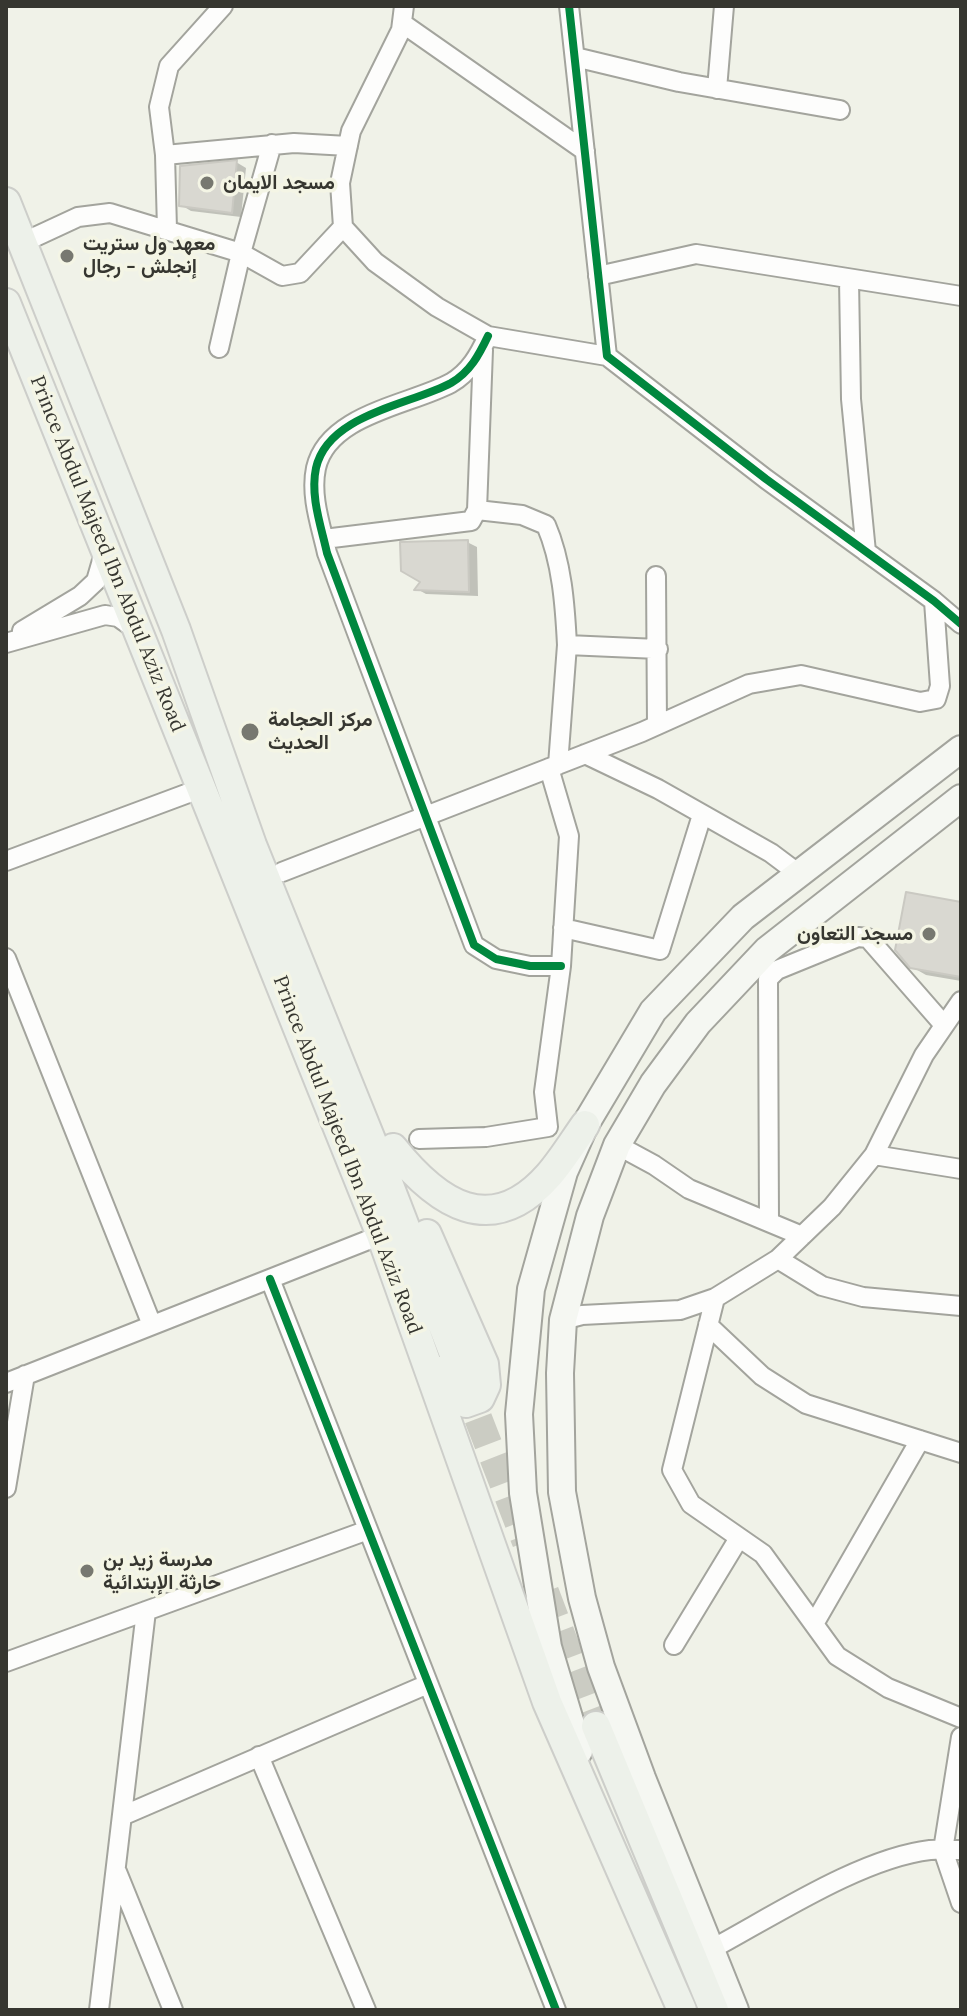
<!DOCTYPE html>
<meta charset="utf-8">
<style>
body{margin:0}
#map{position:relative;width:967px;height:2016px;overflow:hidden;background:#f0f2e8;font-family:Lora,serif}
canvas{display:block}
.frame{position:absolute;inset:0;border:8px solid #363630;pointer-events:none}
</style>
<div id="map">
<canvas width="967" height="2016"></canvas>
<div class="frame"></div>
</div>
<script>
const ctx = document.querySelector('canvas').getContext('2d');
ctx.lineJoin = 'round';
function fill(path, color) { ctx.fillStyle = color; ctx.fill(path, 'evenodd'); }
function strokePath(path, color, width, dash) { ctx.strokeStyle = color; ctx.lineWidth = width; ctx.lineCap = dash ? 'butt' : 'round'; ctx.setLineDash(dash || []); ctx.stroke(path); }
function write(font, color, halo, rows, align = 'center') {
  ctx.font = font + ' Lora,Vazirmatn,serif'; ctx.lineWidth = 7; ctx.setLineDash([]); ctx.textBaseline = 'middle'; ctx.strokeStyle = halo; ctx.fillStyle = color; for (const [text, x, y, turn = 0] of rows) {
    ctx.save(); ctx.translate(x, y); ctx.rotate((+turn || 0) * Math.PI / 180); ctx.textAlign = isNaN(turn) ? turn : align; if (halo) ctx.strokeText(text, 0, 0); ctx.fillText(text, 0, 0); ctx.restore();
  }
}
fill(new Path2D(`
 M236 162 246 168 241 217 191 211 181 205Z
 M467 542 477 547 478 596 426 594 417 589Z
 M961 904V981L926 975 912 967Z`), '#0003');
const building = new Path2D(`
 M237 160 232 213 179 206 180 166Z
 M468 540 469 592 414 590 420 582 401 571 400 542Z
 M906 892 961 902V977L910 968 895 950Z`);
fill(building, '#d9d8d1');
strokePath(building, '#cac9c2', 2);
strokePath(new Path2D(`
 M463 1379 526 1542
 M545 1592 596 1726`), '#cbccc3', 28, [28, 14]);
const street = new Path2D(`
 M404 6 401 30 351 131 340 183 343 227 375 262 437 307 488 336 607 356
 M569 6 607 356 766 479 934 601 961 624
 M402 23 585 151
 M575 57 679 82 840 110
 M717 89 724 6
 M165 155 294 143 348 146
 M167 229 165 155 159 107 169 66 223 6
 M22 243 78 217 110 213 241 253 282 276 300 273 343 227
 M598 276 696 254 961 296
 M849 280 851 399 866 552
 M488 336C479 355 470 372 451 383 410 405 328 414 316 468 310 496 321 526 327 553L474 945 496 959 530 966H561
 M219 348 241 253 272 144
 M477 510 522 515 546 525C562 562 565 605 567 645
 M324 539 471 521 477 510 483 350
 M656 576 657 725
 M22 631 80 596 96 581 105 550
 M6 643 105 615 118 617 135 629
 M585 754 658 789 771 853 799 874
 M558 765 567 645 658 649
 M6 861 202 788
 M282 872 642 732 749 684 801 675 920 702 936 699 940 686 934 601
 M563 928 660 950 702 815
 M6 958 152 1325
 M419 1139 486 1137 548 1127 544 1092 561 966 569 836 549 768
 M617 1145 654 1165 689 1189 802 1236
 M874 1155 961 1169
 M769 1221 768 979 777 970 858 937 868 938 944 1025
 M778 1259 822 1286 863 1297 961 1306
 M270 1279 556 2010
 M715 1298 672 1470 691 1504 763 1554 837 1656 888 1688 961 1718
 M563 1320 582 1315 680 1310 715 1298 778 1259 832 1207 874 1155 924 1055 961 1001
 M708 1325 762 1376 806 1404 961 1453
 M6 1383 381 1235
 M6 1488 25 1375
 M814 1624 920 1440
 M674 1645 739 1538
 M6 1662 368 1530
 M961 1737 943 1850 961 1903
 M259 1756 366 2010
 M122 1816 428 1684
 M117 1872 173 2010
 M710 1950C772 1917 861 1858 930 1850 940 1849 951 1850 961 1850
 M99 2010 146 1611`);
const secondary = new Path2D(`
 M579 1751 548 1647 523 1493 519 1414 531 1289 564 1172 585 1125 653 1011 743 917 961 749
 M735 2010 642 1778 601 1667 582 1598 562 1492 560 1373 563 1320 590 1216 617 1145 653 1084 698 1023 767 950 961 798`);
const primary = new Path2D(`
 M6 202 176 630 252 845 382 1167 462 1375
 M6 303 381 1235 547 1702 682 2010
 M393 1148C437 1203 491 1241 549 1175 562 1160 573 1142 585 1125
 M427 1234 484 1364 486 1385 480 1398 466 1403 458 1399 440 1371
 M596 1726 714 2010`);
strokePath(street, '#a3a49d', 22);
strokePath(secondary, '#a3a49d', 30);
strokePath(primary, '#cdceca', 32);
strokePath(street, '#fdfdfc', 18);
strokePath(secondary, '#f5f7f2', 26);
strokePath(primary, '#edf1ea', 28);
strokePath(new Path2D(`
 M569 6 607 356 766 479 934 601 961 624
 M488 336C479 355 470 372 451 383 410 405 328 414 316 468 310 496 321 526 327 553L474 945 496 959 530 966H561
 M270 1279 556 2010`), '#00873e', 8);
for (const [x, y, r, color] of [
 [207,183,8,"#777870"],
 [67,256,8,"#777870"],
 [250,732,10,"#777870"],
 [929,934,8,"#777870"],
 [87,1571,8,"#777870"]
]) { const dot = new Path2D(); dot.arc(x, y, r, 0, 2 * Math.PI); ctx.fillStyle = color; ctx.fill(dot); strokePath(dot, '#f4f5e5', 3); }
write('bold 20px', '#363630', '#f4f5e5', [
 ["مسجد الايمان",223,183],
 ["معهد ول ستريت",83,244],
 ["إنجلش - رجال",83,267],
 ["مركز الحجامة",268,720],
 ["الحديث",268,743],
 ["مسجد التعاون",913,934,"right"],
 ["مدرسة زيد بن",103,1560],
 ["حارثة الإبتدائية",103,1583]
], 'left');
write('20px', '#363630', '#f4f5e5', [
 ["Prince Abdul Majeed Ibn Abdul Aziz Road",107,554,68],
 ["Prince Abdul Majeed Ibn Abdul Aziz Road",347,1155,69]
]);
</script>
